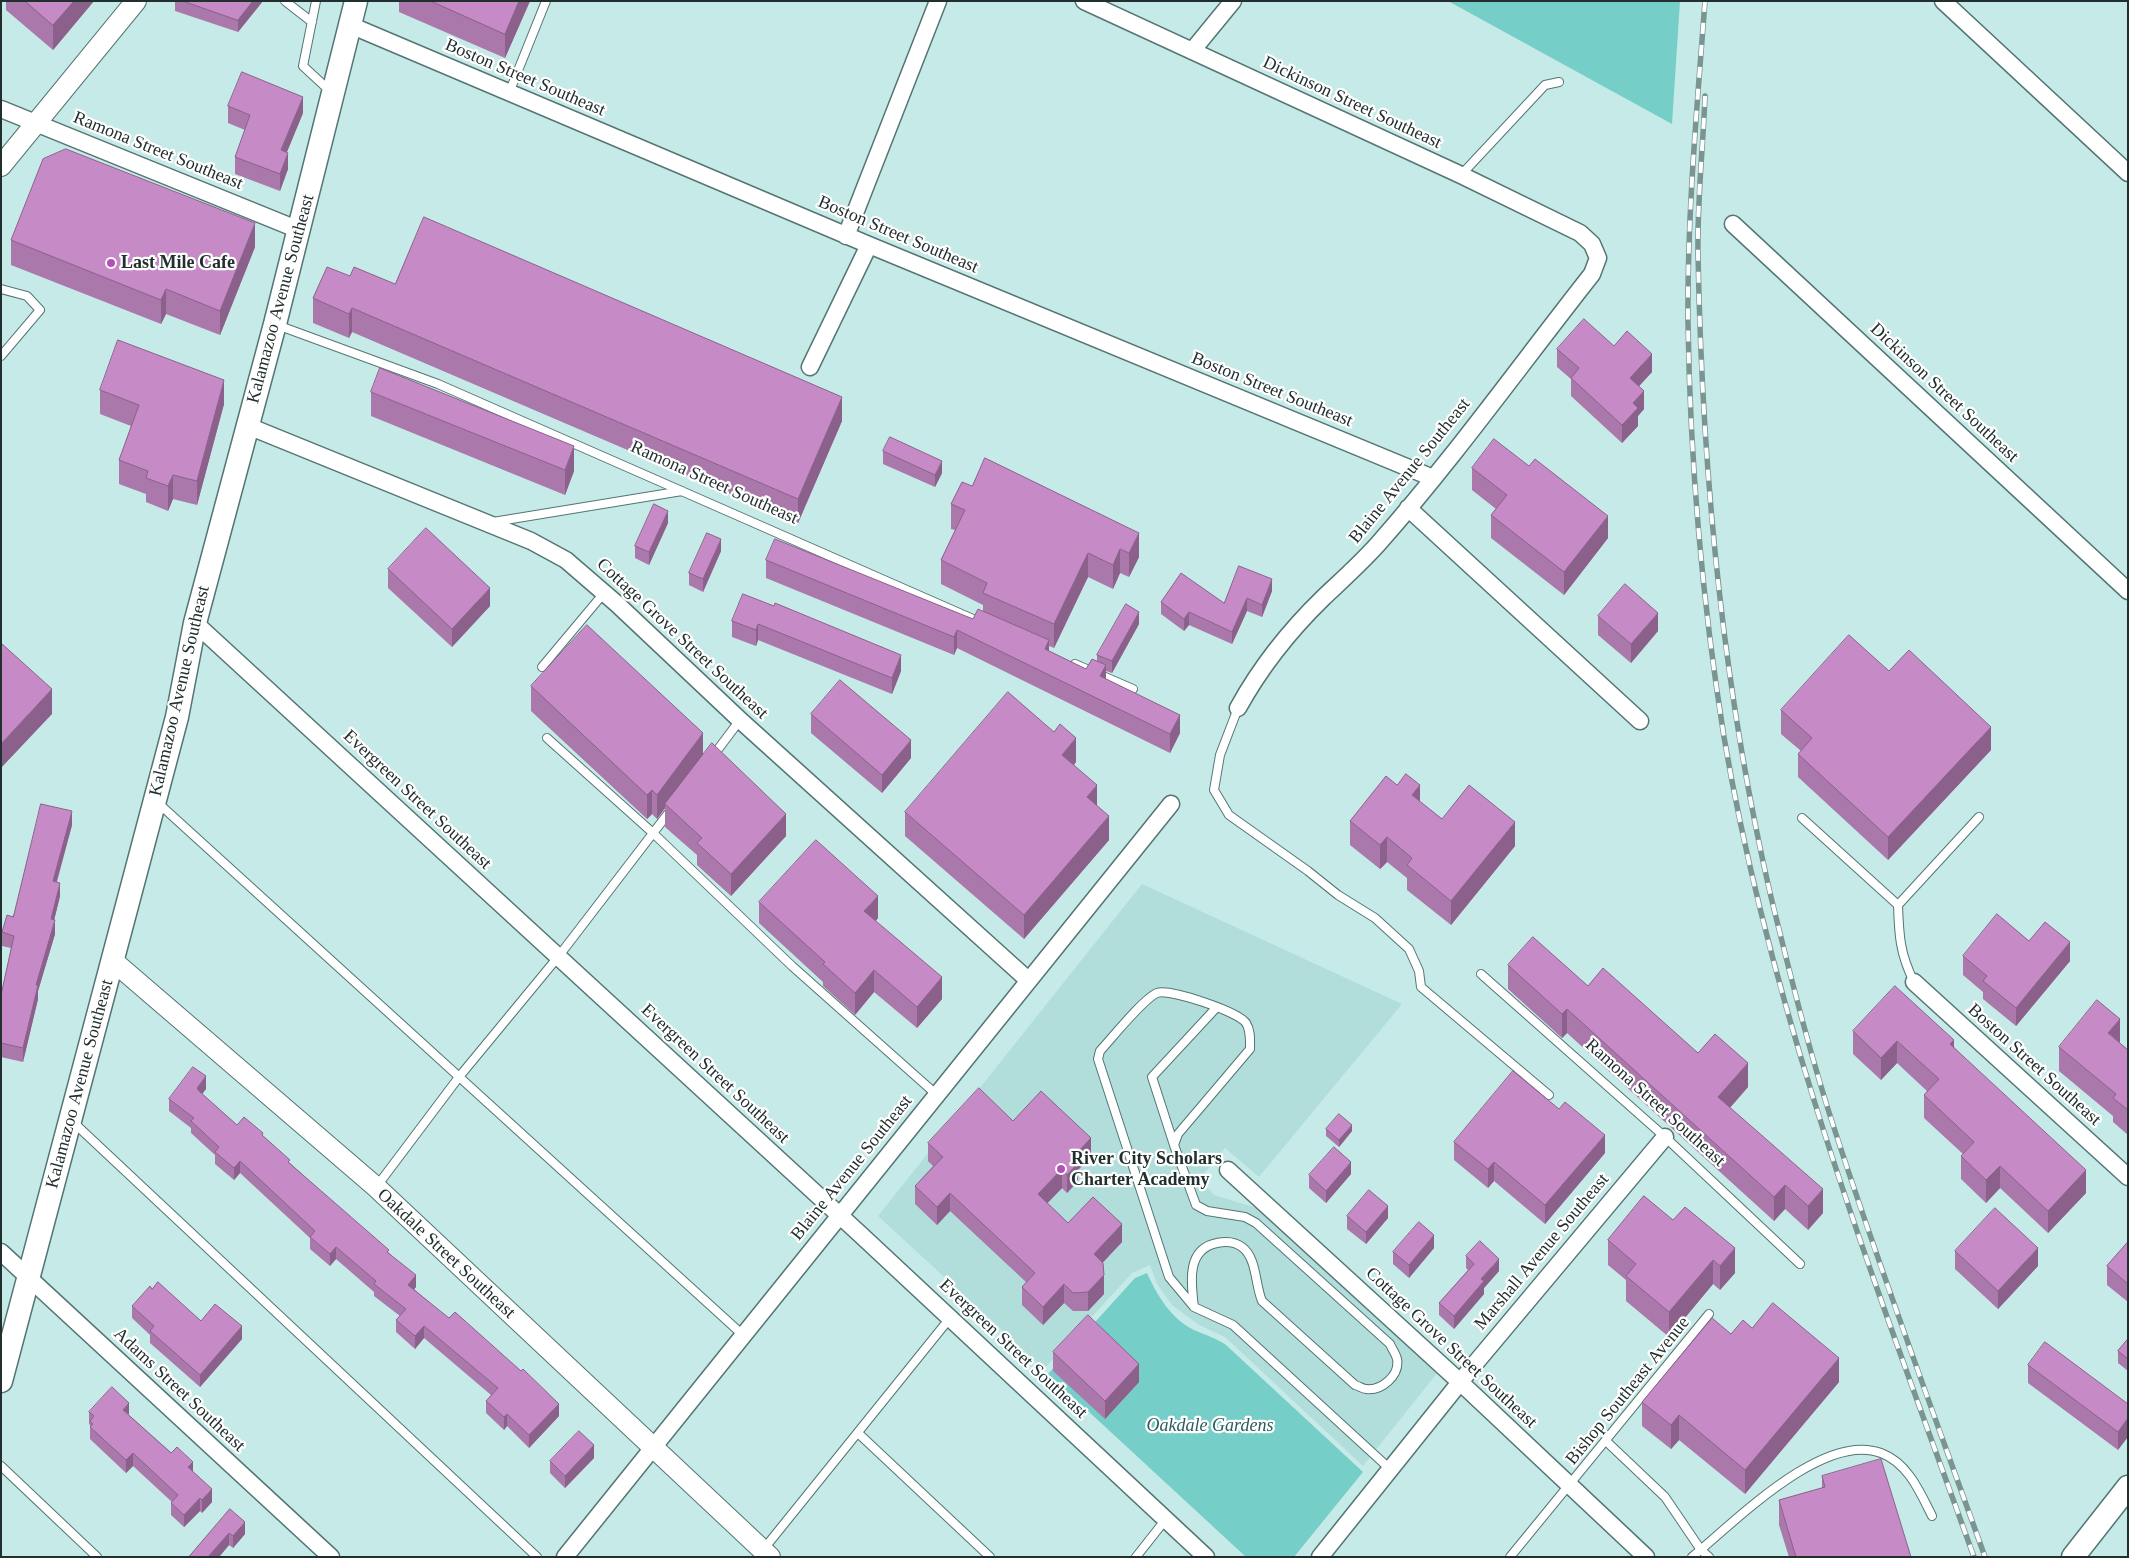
<!DOCTYPE html>
<style>
body{margin:0}
#map{position:relative;width:2129px;height:1558px;overflow:hidden;background:#c6eae7;font-family:"Times New Roman",serif}
canvas{display:block}
.frame{position:absolute;inset:0;border:2px solid #212f2e;pointer-events:none}
</style>
<div id="map">
<canvas width="2129" height="1558"></canvas>
<div class="frame"></div>
</div>
<script>
const ctx = document.querySelector('canvas').getContext('2d');
ctx.lineJoin = 'round';
function fill(path, color) { ctx.fillStyle = color; ctx.fill(path, 'evenodd'); }
function strokePath(path, color, width, dash) { ctx.strokeStyle = color; ctx.lineWidth = width; ctx.lineCap = dash ? 'butt' : 'round'; ctx.setLineDash(dash || []); ctx.stroke(path); }
function write(font, color, halo, rows, align = 'center') {
  ctx.font = font + ' "Times New Roman",serif'; ctx.lineWidth = 4.5; ctx.setLineDash([]); ctx.textBaseline = 'middle'; ctx.strokeStyle = halo; ctx.fillStyle = color; for (const [text, x, y, turn = 0] of rows) {
    ctx.save(); ctx.translate(x, y); ctx.rotate((+turn || 0) * Math.PI / 180); ctx.textAlign = isNaN(turn) ? turn : align; if (halo) ctx.strokeText(text, 0, 0); ctx.fillText(text, 0, 0); ctx.restore();
  }
}
fill(new Path2D(`
 M1142 884 1402 1004 1259 1177 1225 1148 1202 1176 1206 1186 1214 1195 1260 1209 1438 1372 1363 1466 1225 1337 1199 1325 1172 1305 1157 1284 1150 1265 1132 1273 1044 1369 878 1216Z`), '#b1dedb');
fill(new Path2D(`
 M1448 1H1680L1672 124Z
 M1147 1273C1157 1295 1171 1319 1194 1330 1205 1335 1216 1338 1226 1345L1363 1472 1294 1557H1246L1048 1374 1135 1278Z`), '#76cec8');
const service = new Path2D(`
 M285 1 312 22
 M316 1 303 66 330 91
 M509 93 546 1
 M1461 175 1545 85 1559 82
 M1 289 27 296 40 310 1 356
 M277 325 438 384 982 623
 M493 522 682 491
 M1075 664 1133 689
 M542 667 604 593
 M1238 708 1220 755 1214 790 1229 815 1308 871 1338 895 1375 918 1409 949 1419 971 1421 987 1549 1095
 M547 738 653 833 792 966 937 1095
 M713 756 740 720
 M157 802 744 1336
 M1802 818 1898 905C1899 936 1900 954 1914 982
 M1898 905 1979 817
 M1481 974 1665 1137 1800 1264
 M73 1122 537 1557
 M1174 1145 1152 1077 1216 1008
 M377 1186 459 1077 558 957 670 811
 M1194 1307C1191 1283 1186 1249 1217 1243 1226 1241 1234 1241 1242 1247 1257 1258 1255 1285 1262 1301L1355 1385C1359 1386 1363 1389 1366 1389 1382 1391 1400 1375 1397 1359 1396 1354 1392 1349 1390 1344L1256 1223 1245 1217 1207 1211 1196 1205 1174 1145 1178 1134 1250 1049C1250 1040 1251 1031 1246 1023 1239 1012 1169 988 1157 993 1143 999 1112 1038 1100 1051L1098 1059 1169 1277 1194 1307 1233 1325 1390 1469
 M858 1433 990 1557
 M1606 1441 1665 1497 1701 1550 1709 1557
 M1 1466 97 1557
 M763 1550 950 1318
 M1136 1557 1166 1519
 M1510 1557 1709 1314
 M1692 1557C1735 1522 1823 1431 1881 1453 1908 1463 1920 1492 1932 1516`);
const minor = new Path2D(`
 M1084 1 1461 175 1580 233 1592 244 1598 258 1592 274C1521 364 1454 458 1378 544 1361 563 1342 580 1324 597 1291 629 1260 668 1238 708
 M1943 1 2128 173
 M350 25 869 245 1433 478
 M1192 51 1233 1
 M1 109 299 230
 M1733 224 2128 591
 M846 236 938 1
 M810 367 869 245
 M248 426 531 541 566 560 617 604 740 720 1028 980
 M1408 508 1640 721
 M195 623 861 1235 1206 1557
 M1914 982 2128 1177
 M1228 1170 1460 1382 1646 1557
 M1 1252 331 1557
 M565 1557 1171 804
 M1320 1557 1473 1366 1665 1137`);
const tertiary = new Path2D(`
 M1 166 136 1
 M113 961 376 1187 770 1557`);
const secondary = new Path2D(`
 M1 1381 177 717 195 623 275 324 356 1
 M2073 1557 2128 1487`);
strokePath(service, '#547573', 10);
strokePath(minor, '#547573', 19);
strokePath(tertiary, '#547573', 22);
strokePath(secondary, '#547573', 25);
strokePath(service, '#fff', 8);
strokePath(minor, '#fff', 16);
strokePath(tertiary, '#fff', 20);
strokePath(secondary, '#fff', 22);
const rail = new Path2D(`
 M1705 1C1697 108 1687 215 1688 322 1690 460 1702 600 1724 737 1772 1020 1877 1288 1974 1557
 M1705 96C1703 148 1697 202 1698 254 1702 470 1722 687 1771 897 1791 978 1811 1059 1837 1137 1883 1278 1935 1417 1985 1557`);
strokePath(rail, '#7a9492', 5.5);
strokePath(rail, '#fff', 4, [11]);
fill(new Path2D(`
 M6 1H94L53 50 6 10Z
 M175 1H263L238 32 175 11Z
 M399 1H530L505 58 399 12Z
 M228 106 303 113 287 152 288 169 280 191 235 174V157L245 130 228 123Z
 M11 240 255 247 220 335 166 314 161 324 11 265Z
 M350 276 395 284 842 421 798 523 352 332 349 338 313 323V298Z
 M1614 346 1652 372 1639 386 1644 409 1638 416V426L1622 443 1571 396V379L1557 367V349Z
 M100 390 224 404 197 505 173 499 168 511 146 502V494L119 484V460L131 426 100 414Z
 M371 392 574 471 565 495 371 416Z
 M883 451 942 473 935 487 883 464Z
 M1472 468 1608 538 1564 595 1491 538V515L1496 509 1472 490Z
 M972 486 1139 557 1129 577 1120 573 1113 589 1088 577 1054 648 1049 646V651L1086 669 1097 661V655L1139 624 1112 673 1106 671V679L1180 733 1170 753 957 648 954 655 766 578V560L973 619 983 611V605L941 584V560L955 530 951 529V504Z
 M668 523 649 565 635 558V546Z
 M721 551 703 592 689 585V573Z
 M388 569 490 606 452 647 388 588Z
 M1272 591 1262 617 1247 611 1232 644 1189 625 1184 631 1161 614V602L1224 603Z
 M774 606 901 671 892 694 758 640 756 646 732 637V621Z
 M1598 616 1658 631 1631 663 1598 635Z
 M531 686 703 755 786 836 731 896 697 865V855L665 827V808L657 819 652 814 647 819 531 711Z
 M1781 710 1991 750 1888 860 1798 777V754L1801 751 1781 734Z
 M811 714 911 758 882 793 811 733Z
 M1076 762 1074 765 1097 806 1109 840 1024 939 905 836V812Z
 M1420 802 1442 819 1515 846 1451 925 1407 890V878L1387 862 1380 869 1350 845V821Z
 M72 825 57 882 60 896 54 920 55 934 38 991V999L23 1062 1 1057V995L11 948 2 946V932Z
 M759 902 878 918 876 921 942 999 917 1028 874 992 855 1015 823 986V982L759 923Z
 M2029 941 2070 961 2016 1026 1983 999V992L1963 975V956Z
 M1508 965 1588 986 1698 1053 1748 1087 1730 1108 1823 1213 1808 1230 1785 1209 1774 1221 1567 1033 1562 1038 1508 989Z
 M1853 1031 1954 1047 2086 1193 2048 1233 2000 1188 1986 1203 1961 1179V1156L1963 1154 1924 1118V1095L1927 1091 1897 1063 1881 1080 1853 1054Z
 M2120 1043 2128 1050V1135L2113 1122V1116L2059 1071V1047Z
 M206 1089 202 1094 237 1125 263 1137 290 1163 389 1253 416 1287 414 1289 559 1416 529 1448 507 1426 504 1430 486 1413V1401L491 1395 424 1338 415 1349 396 1332V1320L400 1316 374 1296V1292L336 1259 330 1266 310 1249V1238L240 1173 234 1180 215 1164V1155L191 1133V1128L169 1111V1099Z
 M1013 1121 1091 1156 1078 1170V1181L1067 1193 1062 1188 1047 1203 1068 1223 1122 1242 1103 1262 1104 1294 1088 1311H1073L1064 1303 1043 1325 1022 1305V1287L1026 1282 950 1211 937 1225 915 1204V1186L933 1166 928 1161V1143Z
 M1326 1129 1352 1131 1339 1147 1326 1136Z
 M1454 1142 1605 1153 1545 1224 1494 1181 1488 1188 1454 1160Z
 M1351 1174 1326 1203 1309 1188V1175Z
 M1644 1196 1735 1273 1720 1290 1713 1284 1669 1337 1626 1301V1280L1608 1265V1240Z
 M1347 1216 1388 1218 1366 1244 1347 1229Z
 M2128 1242V1302L2107 1285V1266Z
 M1434 1248 1409 1278 1393 1264V1252Z
 M1955 1251 2038 1266 1998 1309 1955 1269Z
 M1466 1256 1499 1271 1484 1288V1294L1454 1329 1439 1315V1303L1468 1270 1466 1268Z
 M152 1289 201 1321 242 1339 200 1387 150 1343V1335L132 1318V1306Z
 M1752 1328 1839 1382 1745 1494 1679 1440 1671 1449 1642 1426V1402L1731 1334Z
 M2128 1339V1371L2118 1363V1351Z
 M1053 1352 1139 1382 1105 1419 1053 1371Z
 M2028 1365 2128 1404 2118 1450 2028 1383Z
 M89 1412 129 1415 193 1472 212 1502 202 1513 200 1511 184 1527 171 1515V1503L172 1502 133 1466 126 1473 90 1439V1425L89 1424Z
 M594 1458 565 1488 550 1473V1461Z
 M1822 1476 1911 1557H1789L1779 1525V1500L1822 1488Z
 M230 1509 245 1534 233 1548 229 1545 219 1557H189Z`), '#aa78aa');
fill(new Path2D(`
 M74 1H94L53 50V25Z
 M253 1H263L238 32V20Z
 M519 1H530L505 58V34Z
 M303 97V113L281 166V150Z
 M288 153V169L280 191V174Z
 M255 223V247L220 335V311Z
 M166 289V314L161 324V300Z
 M352 308V332L349 338V314Z
 M1652 354V372L1630 396V378Z
 M224 380V404L197 505V481Z
 M1644 391V409L1638 416V426L1622 443V425L1633 403Z
 M842 397V421L798 523V499Z
 M574 446V471L565 495V470Z
 M942 461V473L935 487V475Z
 M173 475V499L168 511V486Z
 M668 511V523L649 565V552Z
 M1608 516V538L1564 595V572Z
 M1139 533V557L1129 577V553Z
 M721 539V551L703 592V579Z
 M1120 549V573L1113 589V565Z
 M1088 553V577L1054 648V624Z
 M1272 579V591L1262 617V605Z
 M490 588V606L452 647V629Z
 M1247 598V611L1232 644V632Z
 M1139 612V624L1112 673V661Z
 M1189 612V625L1184 631V619Z
 M1658 613V631L1631 663V644Z
 M758 624V640L756 646V630Z
 M957 630V648L954 655V637Z
 M1049 640V658L1045 649Z
 M901 655V671L892 694V678Z
 M1106 665V683L1100 676Z
 M52 689V714L1 768V744Z
 M1180 715V733L1170 753V734Z
 M1991 727V750L1888 860V837Z
 M703 733V758L665 804V808L657 819V795Z
 M1076 738V762L1062 779V755Z
 M911 740V758L882 793V775Z
 M1097 785V810L1087 797Z
 M1420 785V810L1412 795Z
 M652 790V814L647 819V795Z
 M72 811V825L53 894V881Z
 M786 814V836L731 896V874Z
 M1109 816V840L1024 939V915Z
 M1515 822V846L1451 925V901Z
 M1387 837V862L1380 869V845Z
 M60 883V896L51 933V919Z
 M878 896V918L864 933V911Z
 M55 920V934L38 991V999L23 1062V1048L36 985Z
 M2070 942V961L2016 1026V1008Z
 M874 970V992L855 1015V993Z
 M942 977V999L917 1028V1007Z
 M1567 1009V1033L1562 1038V1014Z
 M2120 1019V1043L2108 1033Z
 M1954 1040V1063L1950 1044Z
 M1897 1041V1063L1881 1080V1058Z
 M1748 1063V1087L1718 1121V1097Z
 M206 1076V1089L197 1101V1088Z
 M1352 1125V1131L1339 1147V1140Z
 M1605 1135V1153L1545 1224V1205Z
 M1091 1138V1156L1078 1170V1181L1067 1193V1175L1072 1158Z
 M240 1161V1173L234 1180V1168Z
 M1351 1162V1174L1326 1203V1191Z
 M1494 1162V1181L1488 1188V1169Z
 M2000 1166V1188L1986 1203V1180Z
 M1062 1169V1188L1038 1213V1194Z
 M2086 1170V1193L2048 1233V1211Z
 M1785 1185V1209L1774 1221V1197Z
 M1823 1189V1213L1808 1230V1206Z
 M950 1193V1211L937 1225V1207Z
 M1388 1206V1218L1366 1244V1232Z
 M1122 1224V1242L1094 1272V1254Z
 M1434 1235V1248L1409 1278V1265Z
 M336 1247V1259L330 1266V1254Z
 M1735 1248V1273L1720 1290V1266Z
 M2038 1248V1266L1998 1309V1291Z
 M1499 1259V1271L1484 1288V1294L1454 1329V1316L1481 1279Z
 M1713 1260V1284L1669 1337V1312Z
 M416 1275V1287L408 1297V1285Z
 M1104 1275V1294L1088 1311V1292Z
 M1064 1284V1303L1043 1325V1307Z
 M242 1326V1339L200 1387V1375Z
 M424 1326V1338L415 1349V1336Z
 M1839 1358V1382L1745 1494V1470Z
 M1139 1364V1382L1105 1419V1401Z
 M129 1403V1415L123 1410Z
 M559 1404V1416L529 1448V1435Z
 M507 1414V1426L504 1430V1417Z
 M1679 1415V1440L1671 1449V1425Z
 M2128 1418V1437L2118 1450V1432Z
 M594 1445V1458L565 1488V1476Z
 M133 1453V1466L126 1473V1460Z
 M193 1462V1474L188 1467Z
 M212 1489V1502L202 1513V1500Z
 M200 1498V1511L184 1527V1515Z
 M245 1522V1534L233 1548V1536Z
 M229 1533V1545L219 1557H208Z`), '#8b618b');
const building = new Path2D(`
 M25 1H74L53 25Z
 M183 1H253L238 20Z
 M431 1H519L505 34Z
 M242 72 303 97 281 150 288 153 280 174 235 157 250 115 228 106Z
 M66 149 255 223 220 311 166 289 161 300 11 240 43 159Z
 M424 217 842 397 798 499 352 308 349 314 313 298 327 267 350 276 354 267 395 284Z
 M1584 319 1614 346 1627 331 1652 354 1630 378 1644 391 1633 403 1638 408 1622 425 1571 378 1579 368 1557 349Z
 M118 340 224 380 197 481 173 475 168 486 146 478 148 471 119 460 139 405 100 390Z
 M380 368 574 446 565 470 371 392Z
 M890 437 942 461 935 475 883 451Z
 M1494 439 1529 466 1535 459 1608 516 1564 572 1491 515 1507 495 1472 468Z
 M985 458 1139 533 1129 553 1120 549 1113 565 1088 553 1054 624 983 593 987 583 941 560 965 510 951 504 962 482 972 486Z
 M654 504 668 511 649 552 635 546Z
 M426 528 490 588 452 629 388 569Z
 M707 533 721 539 703 579 689 573Z
 M775 539 973 619 978 609 1049 640 1045 649 1086 669 1092 659 1106 665 1100 676 1180 715 1170 734 957 630 954 637 766 560Z
 M1239 566 1272 579 1262 605 1247 598 1232 632 1189 612 1184 619 1161 602 1181 573 1224 603Z
 M1625 584 1658 613 1631 644 1598 616Z
 M743 594 774 606 775 603 901 655 892 678 758 624 756 630 732 621Z
 M1126 604 1139 612 1112 661 1097 655Z
 M587 625 703 733 657 795 652 790 647 795 531 686Z
 M1849 635 1889 671 1909 650 1991 727 1888 837 1798 754 1812 738 1781 710Z
 M1 643 52 689 1 744Z
 M840 680 911 740 882 775 811 714Z
 M1008 692 1054 732 1060 724 1076 738 1062 755 1097 785 1087 797 1109 816 1024 915 905 812Z
 M712 743 786 814 731 874 697 843 702 838 665 804Z
 M1406 774 1420 785 1412 795 1442 819 1469 785 1515 822 1451 901 1407 865 1412 858 1387 837 1380 845 1350 821 1386 776 1397 785Z
 M41 804 72 811 53 881 60 883 51 919 55 920 36 985H38L23 1048 1 1043V995L14 936 2 932 7 915 13 917Z
 M816 840 878 896 864 911 942 977 917 1007 874 970 855 993 823 964 825 962 759 902Z
 M1997 914 2029 941 2045 922 2070 942 2016 1008 1983 981 1987 976 1963 956Z
 M1533 937 1588 986 1603 968 1698 1053 1715 1034 1748 1063 1718 1097 1823 1189 1808 1206 1785 1185 1774 1197 1567 1009 1562 1014 1508 965Z
 M1895 986 1954 1040 1950 1044 2086 1170 2048 1211 2000 1166 1986 1180 1961 1156 1974 1142 1924 1095 1939 1079 1897 1041 1881 1058 1853 1031Z
 M2097 1000 2120 1019 2108 1033 2128 1050V1110L2113 1098 2116 1094 2059 1047Z
 M193 1067 206 1076 197 1088 199 1091 237 1125 244 1117 263 1133 262 1135 290 1160 288 1162 389 1250 387 1252 416 1275 408 1285 449 1318 455 1312 521 1371 523 1369 559 1404 529 1435 507 1414 504 1417 486 1401 498 1388 424 1326 415 1336 396 1320 406 1309 374 1284 376 1281 336 1247 330 1254 310 1237 315 1231 240 1161 234 1168 215 1152 219 1147 191 1121 194 1118 169 1099Z
 M1513 1071 1559 1109 1565 1102 1605 1135 1545 1205 1494 1162 1488 1169 1454 1142Z
 M979 1088 1013 1121 1041 1091 1091 1138 1072 1158 1078 1163 1067 1175 1062 1169 1038 1194 1068 1223 1093 1197 1122 1224 1094 1254 1103 1263 1104 1275 1088 1292 1073 1293 1064 1284 1043 1307 1022 1287 1035 1273 950 1193 937 1207 915 1186 943 1157 928 1143Z
 M1339 1114 1352 1125 1339 1140 1326 1129Z
 M1334 1147 1351 1162 1326 1191 1309 1175Z
 M1369 1190 1388 1206 1366 1232 1347 1216Z
 M1644 1196 1673 1220 1685 1207 1735 1248 1720 1266 1713 1260 1669 1312 1626 1276 1636 1264 1608 1240Z
 M1995 1208 2038 1248 1998 1291 1955 1251Z
 M1419 1222 1434 1235 1409 1265 1393 1252Z
 M1480 1241 1499 1259 1481 1279 1484 1281 1454 1316 1439 1303 1474 1264 1466 1256Z
 M2128 1242V1284L2107 1266Z
 M158 1282 201 1321 215 1304 242 1326 200 1375 150 1331 154 1326 132 1306 150 1286 152 1289Z
 M1773 1303 1839 1358 1745 1470 1679 1415 1671 1425 1642 1402 1712 1318 1731 1334 1743 1320 1752 1328Z
 M1088 1315 1139 1364 1105 1401 1053 1352Z
 M2128 1339V1359L2118 1351Z
 M2045 1342 2128 1404V1418L2118 1432 2028 1365Z
 M112 1387 129 1403 123 1410 171 1453 177 1447 193 1462 188 1467 212 1489 202 1500 200 1498 184 1515 171 1503 178 1495 133 1453 126 1460 90 1427 93 1424 90 1421 94 1416 89 1412Z
 M579 1431 594 1445 565 1476 550 1461Z
 M1881 1459 1911 1557H1796L1779 1500 1825 1487 1822 1476Z
 M230 1509 245 1522 233 1536 229 1533 208 1557H189Z`);
fill(building, '#c68bc6');
strokePath(building, '#8b618b', 1);
for (const [x, y, r, color] of [
 [111,263,5,"#b451b7"],
 [1061,1169,5,"#b451b7"]
]) { const dot = new Path2D(); dot.arc(x, y, r, 0, 2 * Math.PI); ctx.fillStyle = color; ctx.fill(dot); strokePath(dot, '#fff', 2); }
write('18px', '#212f2e', '#fff', [
 ["Boston Street Southeast",525,78,23],
 ["Dickinson Street Southeast",1352,103,25],
 ["Ramona Street Southeast",158,151,22],
 ["Boston Street Southeast",898,235,23],
 ["Kalamazoo Avenue Southeast",281,299,-75],
 ["Boston Street Southeast",1272,390,22],
 ["Dickinson Street Southeast",1944,393,43],
 ["Blaine Avenue Southeast",1410,471,-51],
 ["Ramona Street Southeast",714,483,24],
 ["Cottage Grove Street Southeast",682,639,43],
 ["Kalamazoo Avenue Southeast",180,691,-77],
 ["Evergreen Street Southeast",417,800,43],
 ["Boston Street Southeast",2034,1065,42],
 ["Evergreen Street Southeast",715,1074,43],
 ["Kalamazoo Avenue Southeast",80,1084,-75],
 ["Ramona Street Southeast",1655,1103,42],
 ["Blaine Avenue Southeast",852,1168,-51],
 ["Marshall Avenue Southeast",1542,1252,-50],
 ["Oakdale Street Southeast",446,1254,43],
 ["Cottage Grove Street Southeast",1451,1348,43],
 ["Evergreen Street Southeast",1013,1349,43],
 ["Adams Street Southeast",179,1390,43],
 ["Bishop Southeast Avenue",1628,1391,-51]
]);
write('bold 18px', '#212f2e', '#fff', [
 ["Last Mile Cafe",121,263],
 ["River City Scholars",1071,1159],
 ["Charter Academy",1071,1180]
], 'left');
write('italic 18px', '#295c59', '#fff', [
 ["Oakdale Gardens",1210,1426]
]);
</script>
